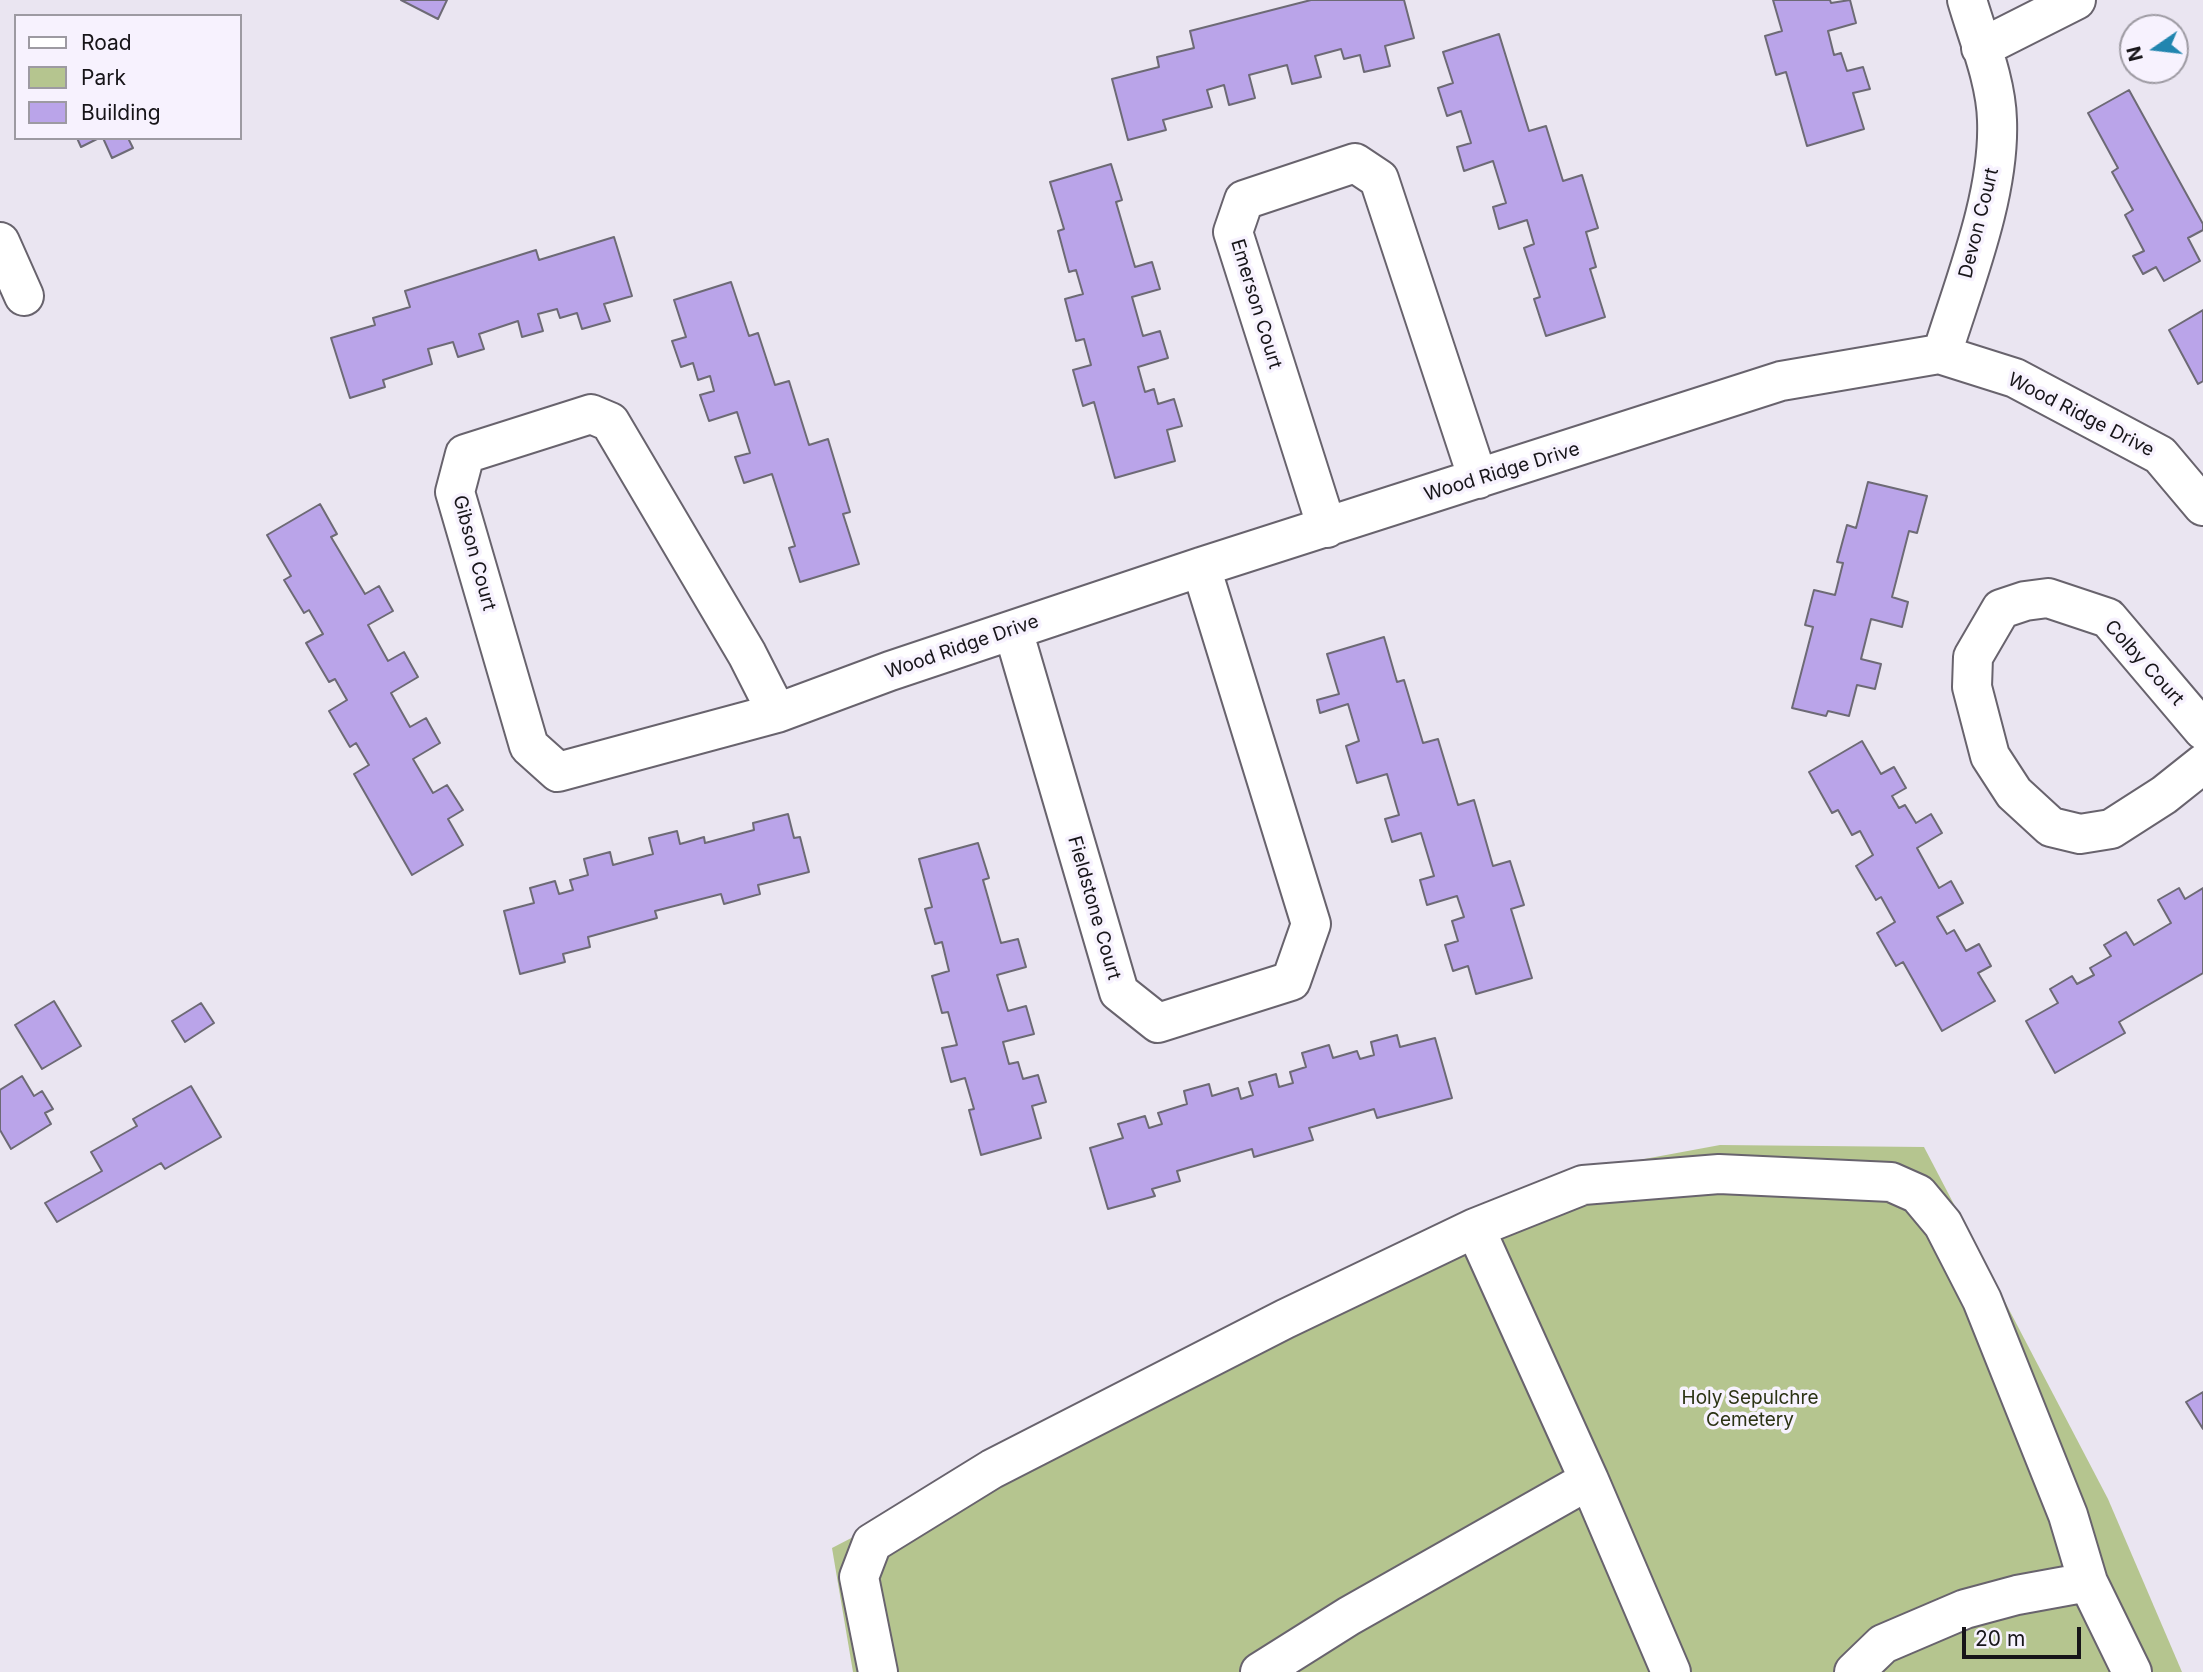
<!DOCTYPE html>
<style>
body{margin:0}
#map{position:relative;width:2203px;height:1672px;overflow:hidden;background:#eae5f1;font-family:Inter,sans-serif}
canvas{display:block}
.legend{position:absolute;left:14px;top:14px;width:228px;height:126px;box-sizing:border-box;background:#f7f2fe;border:2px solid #9d9aa2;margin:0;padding:9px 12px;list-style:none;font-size:21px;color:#171519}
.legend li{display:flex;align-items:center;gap:14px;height:35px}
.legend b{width:35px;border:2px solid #9d9aa2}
.north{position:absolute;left:2119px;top:14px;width:70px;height:70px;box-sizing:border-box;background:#f7f2fe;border:2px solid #9d9aa2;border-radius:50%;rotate:256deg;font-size:19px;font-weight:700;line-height:28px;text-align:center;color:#171519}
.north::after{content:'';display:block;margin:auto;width:24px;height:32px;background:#2185af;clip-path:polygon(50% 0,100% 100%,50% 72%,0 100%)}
.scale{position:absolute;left:1962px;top:1627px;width:119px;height:32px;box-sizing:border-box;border:4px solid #171519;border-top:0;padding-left:9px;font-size:21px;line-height:24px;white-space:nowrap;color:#171519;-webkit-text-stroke:5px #f7f2fe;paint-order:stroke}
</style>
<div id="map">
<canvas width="2203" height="1672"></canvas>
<ul class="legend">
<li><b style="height:9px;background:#fff"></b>Road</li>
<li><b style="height:19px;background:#b5c58f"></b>Park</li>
<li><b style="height:19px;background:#baa4e9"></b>Building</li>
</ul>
<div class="north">N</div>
<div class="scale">20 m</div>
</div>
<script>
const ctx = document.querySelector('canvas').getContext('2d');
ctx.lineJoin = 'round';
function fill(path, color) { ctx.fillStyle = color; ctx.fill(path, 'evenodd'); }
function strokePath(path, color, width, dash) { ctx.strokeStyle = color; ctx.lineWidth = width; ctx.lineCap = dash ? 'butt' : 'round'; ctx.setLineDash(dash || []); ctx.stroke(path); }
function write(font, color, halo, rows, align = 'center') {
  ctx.font = font + ' Inter,sans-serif'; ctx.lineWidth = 7; ctx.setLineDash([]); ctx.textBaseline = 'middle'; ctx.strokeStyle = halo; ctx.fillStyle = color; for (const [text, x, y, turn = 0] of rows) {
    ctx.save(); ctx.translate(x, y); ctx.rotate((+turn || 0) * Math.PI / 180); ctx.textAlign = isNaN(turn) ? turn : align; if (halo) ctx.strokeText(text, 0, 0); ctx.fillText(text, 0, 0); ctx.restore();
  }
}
fill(new Path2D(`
 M1720 1145 1924 1147 2108 1499 2182 1672H853L832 1548 1547 1177Z`), '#b5c58f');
const building = new Path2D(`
 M401 0H447L438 19Z
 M1311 0H1404L1414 38 1385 46 1390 66 1364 72 1360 55 1344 59 1341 49 1315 56 1321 77 1292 84 1287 65 1249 75 1255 98 1229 105 1224 85 1207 90 1212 107 1163 120 1166 130 1128 140 1112 79 1159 67 1157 57 1194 48 1190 31Z
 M1773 0H1830L1831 3 1850 0 1856 23 1828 31 1834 55 1841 53 1847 71 1863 67 1870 89 1853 93 1864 129 1807 146 1786 72 1776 75 1765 36 1782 31Z
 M1499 34 1529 131 1546 126 1563 181 1582 175 1598 228 1586 232 1596 267 1590 269 1605 317 1546 336 1534 299 1540 297 1524 248 1534 244 1527 220 1499 229 1493 207 1506 203 1493 161 1464 171 1457 147 1471 143 1461 111 1447 116 1438 88 1453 83 1443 52Z
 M2129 90 2203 224V230L2188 238 2200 261 2164 281 2156 267 2143 274 2133 256 2144 251 2125 215 2133 210 2112 172 2118 168 2088 113Z
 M77 138H99L81 147Z
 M103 138H128L133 148 112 158Z
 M1111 164 1122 200 1116 202 1135 267 1152 262 1160 289 1132 297 1143 336 1160 331 1168 358 1138 367 1145 392 1154 389 1158 404 1174 399 1182 426 1167 430 1175 461 1115 478 1094 402 1083 406 1073 370 1091 365 1084 339 1076 341 1065 299 1083 294 1076 270 1069 272 1058 231 1064 229 1050 182Z
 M614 237 632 296 604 304 610 321 582 329 577 313 560 318 557 309 538 314 543 331 522 337 518 321 479 334 484 349 458 357 453 342 428 349 432 364 383 380 385 387 350 398 331 338 375 325 373 318 410 307 405 291 536 250 539 260Z
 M731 282 749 336 758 333 775 385 789 381 809 445 828 439 850 512 843 514 859 564 800 582 789 548 795 546 772 474 744 483 735 457 750 453 737 412 709 421 700 395 714 391 710 376 698 380 693 363 681 367 672 341 686 337 674 300Z
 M2203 310V381L2198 384 2169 330Z
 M1868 482 1927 496 1917 533 1909 531 1892 597 1908 602 1902 627 1871 619 1861 659 1881 664 1875 689 1857 685 1849 716 1828 711 1826 716 1792 708 1813 627 1805 625 1814 590 1835 595 1843 563 1837 562 1847 525 1856 528Z
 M320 504 337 534 331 537 365 594 379 586 393 611 368 625 388 661 404 652 418 677 391 693 410 727 426 718 440 743 413 759 433 793 447 785 463 810 448 819 463 845 412 875 354 774 369 765 356 743 350 747 329 711 347 700 335 679 329 682 306 643 323 634 309 610 304 613 284 580 291 576 267 535Z
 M1384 637 1397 682 1404 680 1423 743 1438 739 1458 805 1474 800 1493 866 1510 861 1524 905 1511 909 1532 978 1476 994 1468 966 1453 971 1445 945 1458 941 1452 921 1464 917 1457 896 1427 905 1420 880 1434 876 1421 833 1392 842 1385 819 1399 815 1387 774 1357 783 1346 746 1359 741 1348 704 1320 713 1317 700 1339 694 1327 654Z
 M1862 741 1881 774 1894 767 1906 788 1892 796 1899 808 1905 805 1916 823 1931 814 1942 833 1917 848 1939 888 1951 881 1963 903 1937 917 1947 934 1954 930 1966 951 1979 944 1991 966 1978 973 1995 1001 1942 1031 1903 962 1896 966 1877 933 1895 922 1881 897 1876 900 1856 866 1873 855 1860 831 1852 835 1838 810 1832 813 1809 772Z
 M788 814 794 838 800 837 809 872 758 885 760 894 724 904 721 894 655 911 657 918 588 937 590 947 563 954 565 962 520 974 504 911 534 903 530 888 555 881 559 894 573 890 570 880 588 875 584 859 610 852 613 865 653 854 649 838 677 831 680 844 704 837 705 843 754 830 753 823Z
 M978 843 989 878 983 880 1001 943 1018 939 1026 967 997 975 1008 1011 1026 1006 1034 1034 1003 1042 1009 1064 1018 1062 1023 1079 1038 1075 1046 1102 1032 1106 1041 1138 981 1155 969 1110 974 1109 965 1078 951 1082 942 1048 957 1045 948 1012 942 1013 932 976 949 971 942 942 935 944 925 909 932 907 919 859Z
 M2179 888 2185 899 2203 888V973L2119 1022 2125 1033 2055 1073 2026 1021 2058 1003 2050 989 2072 976 2077 984 2094 975 2090 968 2111 956 2104 945 2126 932 2134 945 2171 923 2158 900Z
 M54 1001 81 1046 42 1069 15 1025Z
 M201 1003 214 1023 185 1042 172 1021Z
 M1397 1035 1400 1047 1435 1038 1452 1098 1377 1118 1374 1109 1309 1128 1313 1140 1254 1157 1252 1149 1177 1171 1180 1181 1152 1189 1155 1196 1108 1209 1090 1148 1123 1138 1118 1124 1145 1116 1149 1128 1162 1124 1158 1113 1187 1104 1184 1091 1209 1084 1212 1096 1238 1088 1241 1099 1253 1095 1249 1082 1276 1074 1279 1087 1293 1083 1290 1072 1306 1067 1302 1053 1329 1045 1333 1058 1357 1051 1360 1059 1374 1055 1371 1042Z
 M22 1076 34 1096 42 1091 53 1109 45 1113 51 1124 11 1149 0 1130V1090Z
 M191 1086 221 1137 165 1169 161 1163 57 1222 45 1203 102 1171 91 1152 137 1126 133 1119Z
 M2203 1392V1429L2186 1402Z`);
fill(building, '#baa4e9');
strokePath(building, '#6d6a75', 2);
const minor = new Path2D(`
 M1981 48 2076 0
 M0 242 24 296
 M1942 354C1964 283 2000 195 1997 120 1996 80 1978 38 1967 0
 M1327 528 1233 232 1244 200 1355 163 1379 179 1478 479
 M1013 630 1119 992 1158 1023 1291 981 1311 924 1201 567
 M777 713 747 654 610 422 591 414 465 454 455 492 529 746 558 772 777 713 890 671 1201 567 1781 381 1939 354 2015 378 2160 455 2203 506
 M2203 730 2108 618 2048 598 2025 601 2001 609 1973 657 1972 687 1990 756 2014 793 2051 827 2080 834 2111 829 2164 795 2203 764
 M1475 1228 1583 1185 1719 1174 1891 1182 1918 1194 1943 1224 1982 1300 2068 1515 2088 1582 2132 1672
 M1589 1480 1671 1672
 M878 1672 859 1577 872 1543 992 1469 1285 1319 1475 1228 1589 1480 1349 1616 1260 1672
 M1854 1672 1883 1644 1965 1609 2017 1595 2088 1582`);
strokePath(minor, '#68636d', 42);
strokePath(minor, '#fff', 38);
write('19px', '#171519', '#f7f2fe', [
 ["Devon Court",1979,223,-76],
 ["Emerson Court",1256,304,73],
 ["Wood Ridge Drive",2081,415,27],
 ["Wood Ridge Drive",1502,472,-17],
 ["Gibson Court",474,553,75],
 ["Wood Ridge Drive",962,647,-19],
 ["Colby Court",2144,663,48],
 ["Fieldstone Court",1094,908,74]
]);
write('19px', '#2b3314', '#f7f2fe', [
 ["Holy Sepulchre",1750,1398],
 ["Cemetery",1750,1420]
]);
</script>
